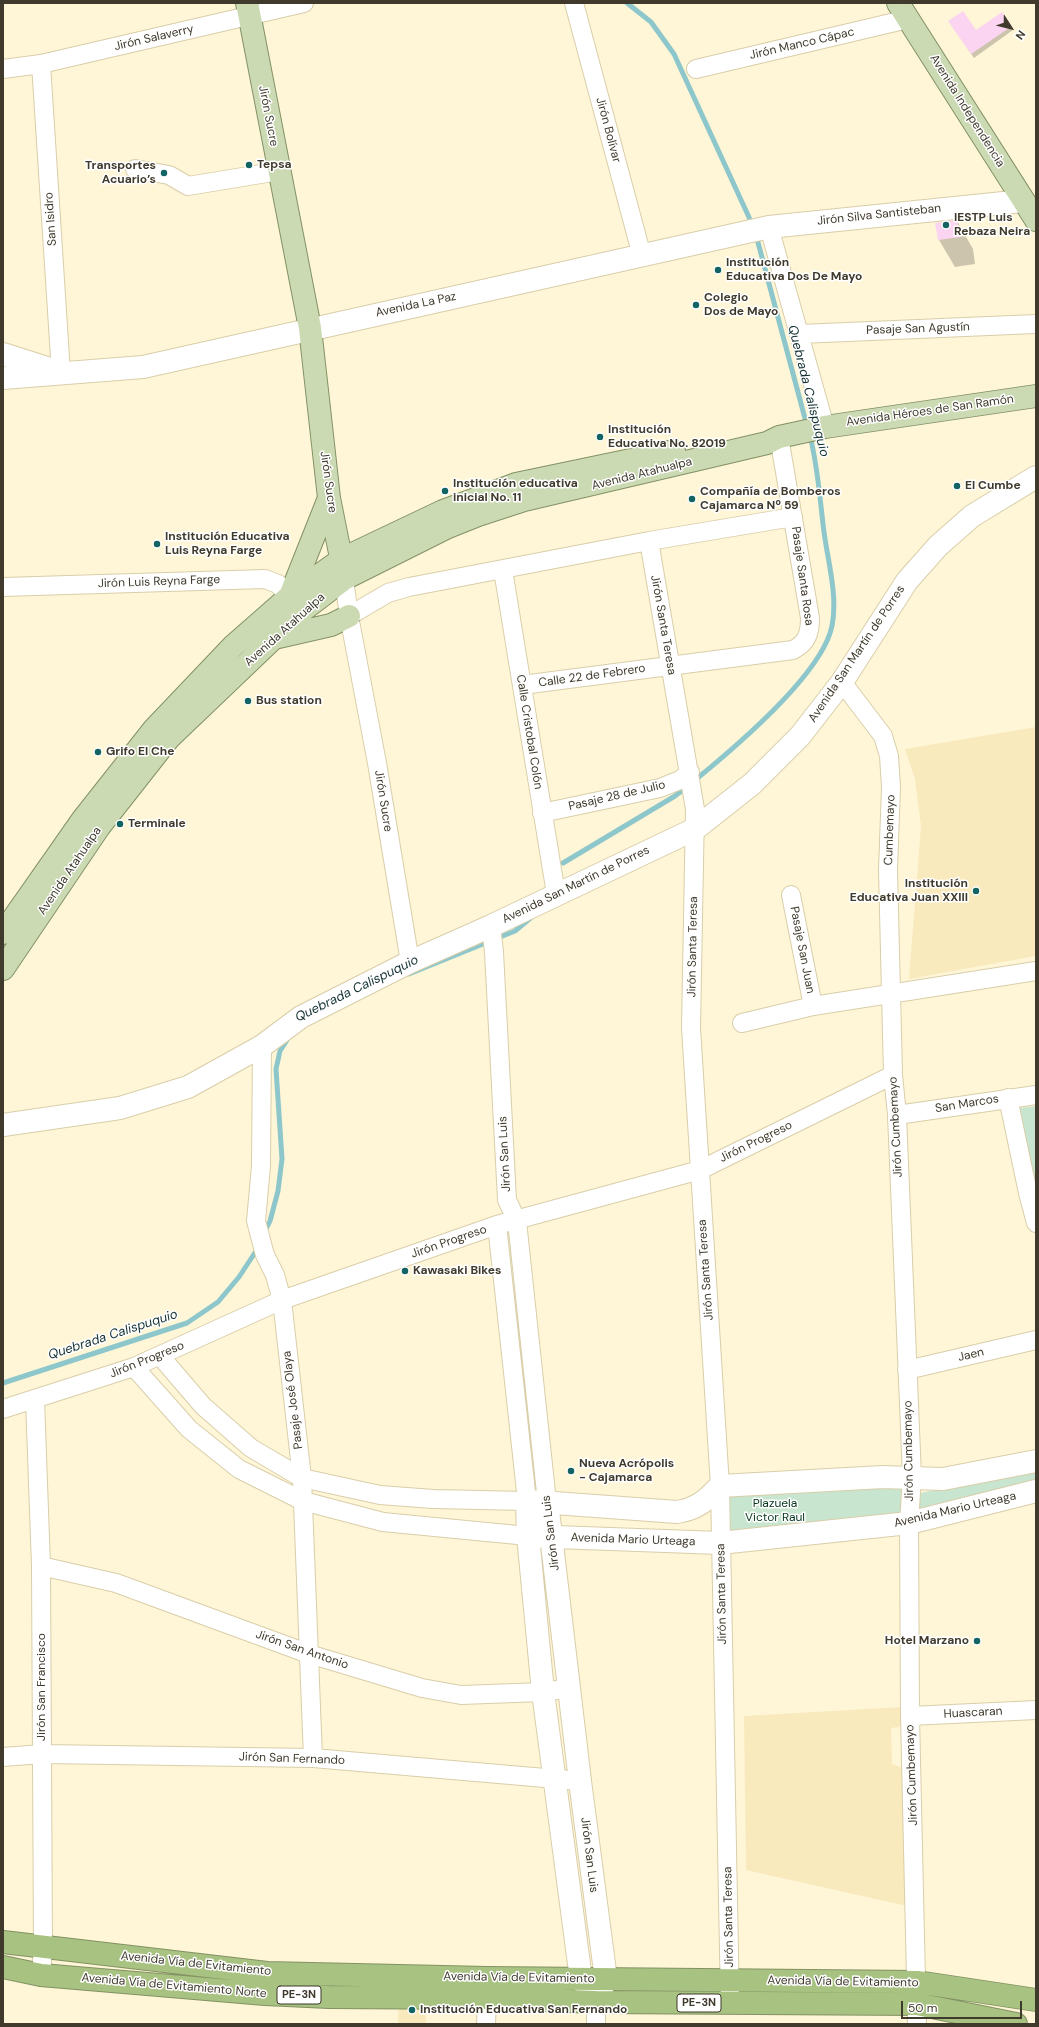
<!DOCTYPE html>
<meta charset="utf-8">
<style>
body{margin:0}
#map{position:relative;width:1039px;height:2027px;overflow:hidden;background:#fff6d8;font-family:"DM Sans",sans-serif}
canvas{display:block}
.frame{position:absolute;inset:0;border:4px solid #3f3a2c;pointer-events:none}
.north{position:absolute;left:991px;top:8px;width:40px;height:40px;-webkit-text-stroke:3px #fff;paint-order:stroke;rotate:126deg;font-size:11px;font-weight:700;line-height:16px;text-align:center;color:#3f3a2c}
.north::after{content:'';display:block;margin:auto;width:14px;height:18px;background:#3f3a2c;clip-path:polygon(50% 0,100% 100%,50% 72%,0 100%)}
.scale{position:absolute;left:901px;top:2001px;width:121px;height:18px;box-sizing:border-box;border:2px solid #3f3a2c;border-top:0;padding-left:5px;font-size:12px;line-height:14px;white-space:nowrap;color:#3f3a2c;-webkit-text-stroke:3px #fff;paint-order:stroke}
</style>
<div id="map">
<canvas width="1039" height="2027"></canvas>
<div class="frame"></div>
<div class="north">N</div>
<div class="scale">50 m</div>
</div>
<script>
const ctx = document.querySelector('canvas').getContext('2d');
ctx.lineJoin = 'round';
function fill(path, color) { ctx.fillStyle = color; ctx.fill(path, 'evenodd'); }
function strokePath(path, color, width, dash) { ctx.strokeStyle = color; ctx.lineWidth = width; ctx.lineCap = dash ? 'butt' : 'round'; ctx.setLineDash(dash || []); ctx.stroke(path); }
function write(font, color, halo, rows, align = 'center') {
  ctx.font = font + ' "DM Sans",sans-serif'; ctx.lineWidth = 3; ctx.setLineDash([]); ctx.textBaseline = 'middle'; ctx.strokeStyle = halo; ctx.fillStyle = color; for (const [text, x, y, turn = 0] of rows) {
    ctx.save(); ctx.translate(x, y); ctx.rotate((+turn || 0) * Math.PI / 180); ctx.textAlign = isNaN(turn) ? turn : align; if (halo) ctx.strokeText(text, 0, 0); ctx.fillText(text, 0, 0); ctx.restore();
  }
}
fill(new Path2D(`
 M1036 727V956L909 979 921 826 915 779 905 749Z
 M903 1707 904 1719 899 1727 891 1728 892 1764 900 1767 906 1772 907 1906 746 1870 744 1716Z
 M399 1995 426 1996V2024H398Z`), '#f8eabd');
fill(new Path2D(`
 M1036 1106V1185H1034L1018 1108Z
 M1036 1467V1485L915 1517 912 1495Z
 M905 1483 901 1529 727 1539 731 1485Z`), '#c8e5d0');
fill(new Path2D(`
 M952 26 976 31 1011 26 1013 30 974 58Z
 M957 221 973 249 975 264 955 267 939 240Z`), '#0003');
strokePath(new Path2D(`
 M627 3 651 22 674 54 753 226
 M756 235 807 426
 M694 781C732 750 822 675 832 626 838 596 828 562 824 532 820 501 818 467 810 436
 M563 863 675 796 688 786
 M409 974 515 931 533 916
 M264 1233 270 1221 278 1191 282 1159 276 1069 280 1051 289 1037
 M3 1383 187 1323 218 1302 239 1277 258 1248`), '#8ec7cb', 5);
fill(new Path2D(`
 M963 11 976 30 1002 12 1012 26 971 54 948 21Z
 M957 220 960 237 938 240 935 223Z`), '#fbd4f1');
const street = new Path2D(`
 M574 3 642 256
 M41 64 61 373
 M3 69 41 64 304 3
 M696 69 908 19
 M135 169 169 175 188 186 279 171
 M769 227 825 427
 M800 334 1036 324
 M649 541 695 809 691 1028 720 1486 730 2003
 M503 570 556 894
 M344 579 349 616 377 763 410 962
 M3 587 265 579 278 584 297 606
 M349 616 388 593 409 587 649 541 793 517
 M842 682 883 736 889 756 891 787 888 870 893 1075 897 1115 912 1477 909 1523 910 1716 917 2024
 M522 685 793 650C807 643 810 633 810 618L779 437
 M542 813 660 788 680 780 690 772
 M791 895 813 1006
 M491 926 494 952 507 1200 517 1221 547 1502
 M742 1023 813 1006 1036 971
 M262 1046 261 1166 256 1221 265 1255 275 1275 282 1300 302 1478 313 1758
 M1008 1098 1028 1193 1036 1223
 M897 1115 1036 1095
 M161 1357 203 1406 251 1448 302 1478 380 1495 433 1499 527 1501 497 1225
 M134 1367 189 1429 239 1469 303 1501 383 1522 528 1536
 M907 1370 1036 1340
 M35 1399 41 1566 43 1948 41 1975
 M3 1409 134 1367 282 1300 497 1225 700 1170 893 1075
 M41 1566 116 1583 309 1654 422 1688 461 1695 543 1692 570 1688
 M910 1716 1036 1710
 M3 1757 42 1754 313 1758 580 1781
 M486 2024 487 1998
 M596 2024V2002`);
const secondary = new Path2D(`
 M3 354 53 370
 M3 378 143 367 769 227 1023 201
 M3 1125 120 1108 188 1087 262 1046 301 1017 410 962 491 926 695 829 752 784 800 736 842 682 907 581 938 546 972 516 1036 477
 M547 1502 580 1781 606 1979 599 1996
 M528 1536 720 1543 909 1523 1036 1491
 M591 1994 581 1979 543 1692 528 1536 527 1501 677 1512C697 1509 707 1500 720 1486L883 1477 943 1479 1036 1461`);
const primary = new Path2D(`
 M247 3 310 328 329 498 344 573
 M898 3 1036 220
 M290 596 329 498
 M274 638 331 625 349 616
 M3 933 83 819 154 729 233 646 290 596 342 559 443 511 516 484 674 451
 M3 969 99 827 169 738 302 611 344 579 448 527 478 515 524 500 767 443 779 437 825 427 1036 396`);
const highway = new Path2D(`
 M3 1942 267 1973 487 1978 917 1982 1036 2000
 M3 1967 41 1975 265 1994 329 1997 487 1998 596 2002 917 2004 1016 2024`);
strokePath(street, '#d9cea9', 20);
strokePath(secondary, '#d9cea9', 24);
strokePath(primary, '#839263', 24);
strokePath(highway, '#839263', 24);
strokePath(street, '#fff', 18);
strokePath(secondary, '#fff', 22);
strokePath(primary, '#cbdab3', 22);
strokePath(highway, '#a8c281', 22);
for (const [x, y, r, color] of [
 [249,165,4,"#136363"],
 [164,173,4,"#136363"],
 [946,225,4,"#136363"],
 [718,270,4,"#136363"],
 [696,305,4,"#136363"],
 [600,437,4,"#136363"],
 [957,486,4,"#136363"],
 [445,491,4,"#136363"],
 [692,499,4,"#136363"],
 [157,544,4,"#136363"],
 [248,701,4,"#136363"],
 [98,752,4,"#136363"],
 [120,824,4,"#136363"],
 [976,891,4,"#136363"],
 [405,1271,4,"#136363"],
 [571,1471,4,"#136363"],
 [977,1641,4,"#136363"],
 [412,2010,4,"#136363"]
]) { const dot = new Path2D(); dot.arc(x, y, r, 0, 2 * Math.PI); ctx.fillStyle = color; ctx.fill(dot); strokePath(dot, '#fff', 1.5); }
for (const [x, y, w] of [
 [299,1995,44],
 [699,2003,44]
]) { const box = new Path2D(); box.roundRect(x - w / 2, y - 9, w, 18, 3); ctx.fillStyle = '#fff'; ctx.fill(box); strokePath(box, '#3f3a2c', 1); }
write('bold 11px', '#3f3a2c', null, [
 ["PE-3N",299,1995],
 ["PE-3N",699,2003]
]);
write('12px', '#3f3a2c', '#fff', [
 ["Jirón Salaverry",154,38,-13],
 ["Jirón Manco Cápac",802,44,-13],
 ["Avenida Independencia",967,111,58],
 ["Jirón Sucre",268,116,79],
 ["Jirón Bolívar",608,130,75],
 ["Jirón Silva Santisteban",879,215,-6],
 ["San Isidro",51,219,-94],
 ["Avenida La Paz",416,305,-12],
 ["Pasaje San Agustín",918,329,-2],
 ["Avenida Héroes de San Ramón",930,411,-8],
 ["Avenida Atahualpa",642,474,-14],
 ["Jirón Sucre",328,482,82],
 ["Pasaje Santa Rosa",802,576,82],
 ["Jirón Luis Reyna Farge",159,582,-2],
 ["Jirón Santa Teresa",663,625,80],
 ["Avenida Atahualpa",285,630,-42],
 ["Avenida San Martín de Porres",857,654,-56],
 ["Calle 22 de Febrero",592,676,-8],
 ["Calle Cristobal Colón",529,732,81],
 ["Pasaje 28 de Julio",617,796,-13],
 ["Jirón Sucre",383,801,81],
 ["Cumbemayo",890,830,-88],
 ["Avenida Atahualpa",70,871,-56],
 ["Avenida San Martín de Porres",576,885,-26],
 ["Jirón Santa Teresa",693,947,-89],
 ["Pasaje San Juan",802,950,79],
 ["San Marcos",967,1104,-9],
 ["Jirón Cumbemayo",896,1127,-93],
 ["Jirón Progreso",756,1142,-26],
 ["Jirón San Luis",505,1154,-93],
 ["Jirón Progreso",449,1242,-19],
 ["Jirón Santa Teresa",706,1270,-94],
 ["Jaen",971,1355,-13],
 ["Jirón Progreso",147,1360,-22],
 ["Pasaje José Olaya",293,1400,-97],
 ["Jirón Cumbemayo",909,1451,-91],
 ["Avenida Mario Urteaga",955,1510,-13],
 ["Jirón San Luis",551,1533,-97],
 ["Avenida Mario Urteaga",633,1540,2],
 ["Jirón Santa Teresa",722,1594,-91],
 ["Jirón San Antonio",302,1650,19],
 ["Jirón San Francisco",42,1687,-90],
 ["Huascaran",973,1713,-3],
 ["Jirón San Fernando",292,1759,2],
 ["Jirón Cumbemayo",912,1775,-92],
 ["Jirón San Luis",589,1855,83],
 ["Jirón Santa Teresa",729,1917,-91],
 ["Avenida Vía de Evitamiento",196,1964,6],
 ["Avenida Vía de Evitamiento",519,1978,1],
 ["Avenida Vía de Evitamiento",843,1982,1],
 ["Avenida Vía de Evitamiento Norte",174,1986,5]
]);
write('bold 12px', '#3f3a2c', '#fff', [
 ["Tepsa",257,165],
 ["Transportes",156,166,"right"],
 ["Acuario’s",156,180,"right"],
 ["IESTP Luis",954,218],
 ["Rebaza Neira",954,232],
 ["Institución",726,263],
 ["Educativa Dos De Mayo",726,277],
 ["Colegio",704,298],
 ["Dos de Mayo",704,312],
 ["Institución",608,430],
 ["Educativa No. 82019",608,444],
 ["Institución educativa",453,484],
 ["inicial No. 11",453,498],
 ["El Cumbe",965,486],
 ["Compañía de Bomberos",700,492],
 ["Cajamarca Nº 59",700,506],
 ["Institución Educativa",165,537],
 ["Luis Reyna Farge",165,551],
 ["Bus station",256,701],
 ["Grifo El Che",106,752],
 ["Terminale",128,824],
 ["Institución",968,884,"right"],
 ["Educativa Juan XXIII",968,898,"right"],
 ["Kawasaki Bikes",413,1271],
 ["Nueva Acrópolis",579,1464],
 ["- Cajamarca",579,1478],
 ["Hotel Marzano",969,1641,"right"],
 ["Institución Educativa San Fernando",420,2010]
], 'left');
write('12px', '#04361b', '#fff', [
 ["Plazuela",775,1504],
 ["Victor Raul",775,1518]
]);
write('italic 13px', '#143234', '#fff', [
 ["Quebrada Calispuquio",808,391,76],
 ["Quebrada Calispuquio",357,989,-26],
 ["Quebrada Calispuquio",113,1335,-18]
]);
</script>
